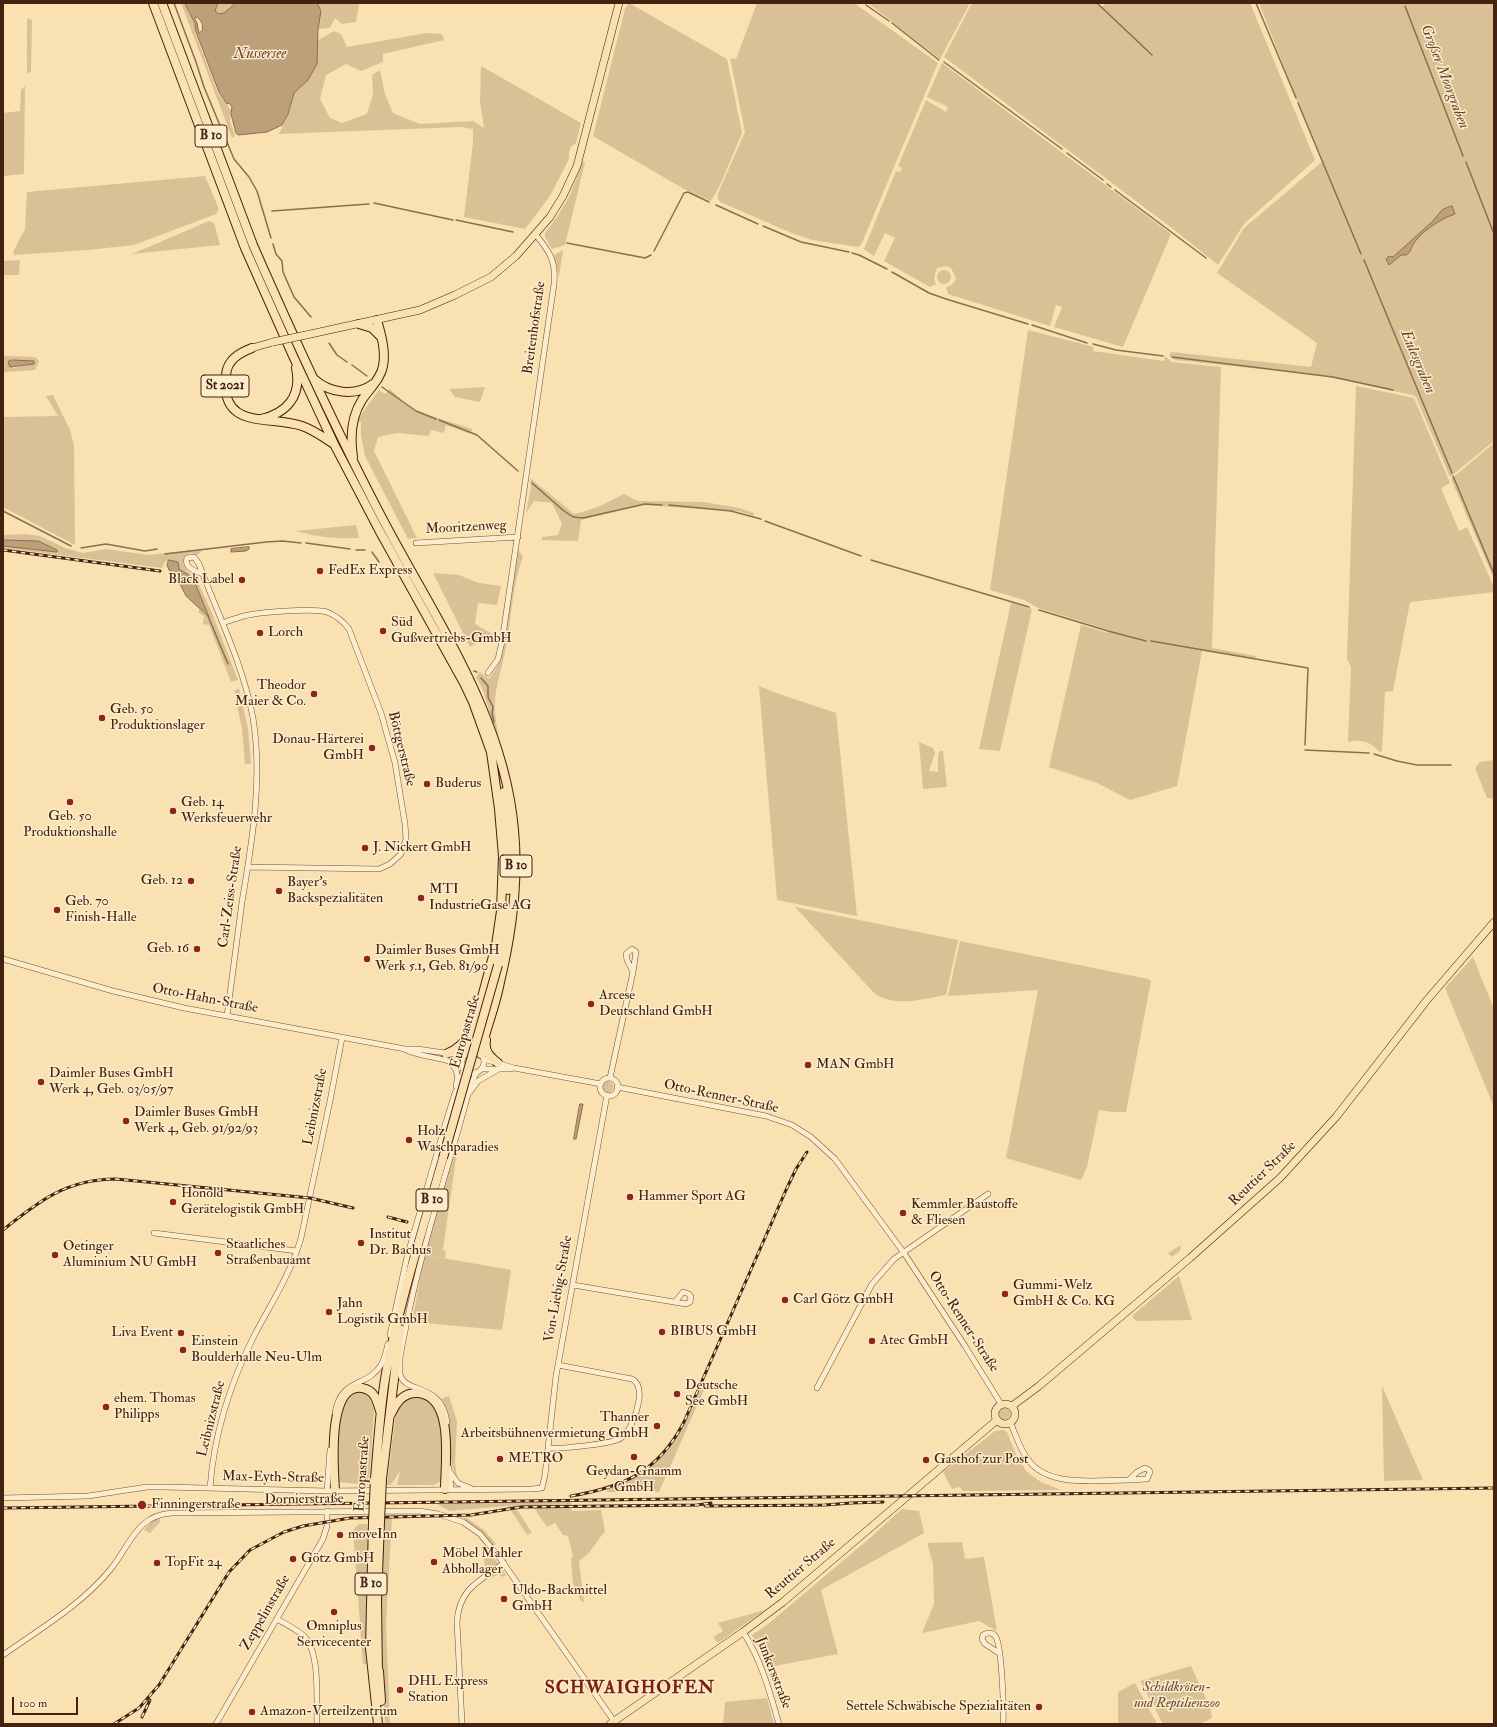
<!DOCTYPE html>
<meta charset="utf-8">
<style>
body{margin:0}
#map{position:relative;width:1497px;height:1727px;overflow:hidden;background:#f9e1b1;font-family:"IM FELL Double Pica",serif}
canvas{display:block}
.frame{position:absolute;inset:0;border:4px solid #43220f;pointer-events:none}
.scale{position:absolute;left:12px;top:1697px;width:66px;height:18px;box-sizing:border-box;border:2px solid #43220f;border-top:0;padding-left:5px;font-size:12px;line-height:14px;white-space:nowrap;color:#43220f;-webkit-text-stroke:3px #fbeccc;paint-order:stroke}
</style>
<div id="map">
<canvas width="1497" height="1727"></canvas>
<div class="frame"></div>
<div class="scale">100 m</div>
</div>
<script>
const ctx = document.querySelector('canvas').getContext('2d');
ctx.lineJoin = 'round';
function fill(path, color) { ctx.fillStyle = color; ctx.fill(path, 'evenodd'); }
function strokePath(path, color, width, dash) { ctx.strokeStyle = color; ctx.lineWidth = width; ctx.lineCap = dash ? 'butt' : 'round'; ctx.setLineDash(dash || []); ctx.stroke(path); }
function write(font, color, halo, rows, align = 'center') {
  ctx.font = font + ' "IM FELL Double Pica",serif'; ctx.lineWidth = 3; ctx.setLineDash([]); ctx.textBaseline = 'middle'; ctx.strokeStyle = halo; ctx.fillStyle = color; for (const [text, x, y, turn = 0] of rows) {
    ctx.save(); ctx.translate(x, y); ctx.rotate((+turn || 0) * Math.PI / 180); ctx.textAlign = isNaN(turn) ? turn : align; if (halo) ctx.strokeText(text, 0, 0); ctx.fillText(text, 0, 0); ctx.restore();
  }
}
fill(new Path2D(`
 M181 3H184L195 25V33L218 93 231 110 230 121 235 136 232 138Z
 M218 3H236L224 13 219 14 215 12Z
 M317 3H359L356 22 342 24 335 18 330 28 318 29 321 11Z
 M629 3 727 59 742 133 720 185 711 201 684 189 593 136 625 9Z
 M757 3H854L938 63 861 245 858 247 812 240 794 234 720 202 718 199V193L745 132 730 58 736 59Z
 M868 3H970L940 59Z
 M972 3H1097L1102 7 1106 3H1250L1315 160 1244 224 1218 265 1172 228 944 57Z
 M1259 3H1494V441L1450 477 1416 397 1412 395 1319 375 1175 360 1169 356 1171 352 1311 367 1317 343 1217 273 1244 228 1323 161 1297 101Z
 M27 18 32 20 31 72 27 73Z
 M334 31 341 34 347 47 427 33 442 34 444 40 383 54V62L361 71 346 64 326 75 320 99 330 118 342 123 367 114 373 94 372 75 380 70 385 94 393 113 420 124 473 121 484 128 480 102 481 66 581 123 576 143 571 147 569 152V159L550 196 525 229 464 217 473 143V129L461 127 279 134 288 114 294 93 307 80 317 64V41Z
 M942 63 1171 234 1123 347 1054 327 1062 307 1056 305 1050 326 948 294 946 287C952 286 954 283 956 278L951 268 946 266 937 268 934 278 936 284 930 287 884 261 895 238 885 233 874 256 864 249 896 171 900 172 902 168 898 166 926 100 946 112 948 107 927 97Z
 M25 86 24 174 3 176V113L20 111 21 90Z
 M583 161 585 162 565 245 552 249 545 237V233L557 217 570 195Z
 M205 176 219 209 216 214 134 245 88 250 14 255 13 252 25 229 27 192Z
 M209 221 214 223 220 245 132 254Z
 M563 250 559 277 554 255Z
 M20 260 19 275H3V261Z
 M937 277a7 7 0 1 1 14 0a7 7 0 1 1-14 0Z
 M1028 330 1094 347 1093 351 1164 361 1165 356 1172 362 1221 367 1212 648 1256 656 1255 659 1202 651 1177 786 1130 800 1097 783 1049 767 1081 625 1108 633 1109 630 1038 608 1024 600 990 590Z
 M3 356 35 357 39 361 35 370 4 372ZM11 360 33 361 34 364 13 368Z
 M1356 386 1414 398 1450 483 1441 488 1459 531 1467 527 1494 587V592L1410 602 1393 691 1385 692 1382 752 1378 751C1371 741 1359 739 1348 742L1351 667 1347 659Z
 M485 387 480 402 455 397 449 389Z
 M390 389 407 405 416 411 472 429 471 434 446 425 444 433 431 430 429 436 397 433 378 437 374 451 417 538 408 539 365 456 361 436V422L358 421 362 413 379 390 385 394Z
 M53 395 70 430 74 446 75 545 3 507V417L58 416 46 396Z
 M1494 443V579L1451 479Z
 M530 478 574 514C594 510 606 503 624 494L638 501 704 502 739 508 754 513 753 516 739 511H730L643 505 581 520 578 541 542 540V537L558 535 562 524 552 503 534 501 526 513 531 487Z
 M356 525 359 538C336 539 317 537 296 531Z
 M26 534 40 536 65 548 83 553 106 549 148 555 201 549V552L197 555 191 553 185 556 183 564 187 571 195 576 212 613 238 680 231 682 209 625 203 624 204 616 198 612 200 609 206 615 195 581 179 569 178 562 175 561H165L162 568 3 548V546L57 552 38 541 3 540V535Z
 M518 549 523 557C512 585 512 617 506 647 501 676 492 690 496 721 498 740 506 757 510 775 517 809 519 843 520 878H518L501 752 483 690 476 677 480 672 489 679C497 669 501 659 504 647Z
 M433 573 459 575 479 583 501 586 497 605 478 603 475 624 494 635 470 647Z
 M1011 603 1032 609 1000 751 979 749Z
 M759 686 779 694 836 713 857 916 777 900Z
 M239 688 248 729 251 764H245L242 729 234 691Z
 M919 742 933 748 935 753 929 771 938 772V754L940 751H943L947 787 923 789Z
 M1494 760V799L1487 798 1475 768 1480 762Z
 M795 907 958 940 946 995C922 999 896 1008 874 993Z
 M960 941 1148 979 1151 981 1126 1112H1113L1099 1110 1087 1167 1081 1180 1006 1158 1038 990 948 996Z
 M1473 957 1494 1009V1107L1445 988Z
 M602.5 1087a5.5 5.5 0 1 1 11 0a5.5 5.5 0 1 1-11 0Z
 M455 1151H457L443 1250 446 1251 445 1258 425 1255 511 1270 502 1330 412 1322 424 1256Z
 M1181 1245 1180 1251 1172 1257 1168 1253Z
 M1179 1276 1192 1320 1137 1321 1133 1318V1315Z
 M703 1384 706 1385 659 1492H607V1490C666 1467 678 1439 703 1384Z
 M1382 1386 1423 1480 1384 1481Z
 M354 1391 367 1392 370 1397 374 1409 369 1485 337 1482C336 1466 336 1411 344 1399 347 1396 351 1394 354 1391Z
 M412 1395 430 1399 442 1415 443 1453 441 1481 434 1485H397L400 1471 391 1485H387L396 1411 402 1400Z
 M449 1396 457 1421 455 1463 457 1477C443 1453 456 1423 441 1399Z
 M998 1414a6 6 0 1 1 12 0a6 6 0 1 1-12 0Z
 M1003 1430 1007 1432 1017 1457 1027 1472 1041 1482 1061 1490 963 1491 960 1487 952 1489 943 1472 995 1431Z
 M572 1499 571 1511 601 1510 605 1531 588 1554 579 1561 584 1602 581 1601 573 1584 571 1559 573 1556 568 1536 563 1535 555 1523 547 1527 534 1508H516L532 1533 527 1535 508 1506 449 1511 434 1502Z
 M902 1509 919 1511 924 1533 821 1590 838 1654 769 1667 752 1635 767 1625 871 1537Z
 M392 1518 386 1623 390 1724H385L379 1615 381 1519Z
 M457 1518H467L485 1531 496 1544 491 1547 480 1534Z
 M160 1519V1522L150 1533 144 1530 152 1521Z
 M359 1524H367L369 1534 367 1585 368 1664H363L353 1530Z
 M962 1542 965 1559 984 1557 997 1631 979 1621 922 1633 934 1604 933 1564 927 1543Z
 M488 1549 506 1575 502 1577 499 1574 491 1578 486 1575 484 1559Z
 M765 1610 718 1643 713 1637 723 1631 718 1623Z
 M1191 1666 1210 1707 1212 1718 1200 1724H1163L1140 1681Z
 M1135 1683 1157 1724H1118V1692Z
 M767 1698 774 1724H723L725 1702Z`), '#dac195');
const water = new Path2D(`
 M185 3H218L215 11 219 14 224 13 236 3H317L321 11 318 29 317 64 308 80 294 93 288 114 282 125 267 132 238 135 236 133 231 114 232 107 229 103 227 104 219 92 196 32 195 24ZM196 17C201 19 204 25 202 31L199 33 197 23 195 19Z
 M1452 206 1455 214C1442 218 1419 233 1413 245 1410 250 1411 252 1406 255H1401L1389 265 1386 259 1389 256 1393 257 1433 221 1442 210Z
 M13 360 34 361V364L10 367 8 363 9 361Z
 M3 540 38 541 57 550V552L3 546Z
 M249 547V549L246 551 231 552V549Z
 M169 560 178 562 179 569 193 578 209 617 186 596 178 580 170 572 167 565Z
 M580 1104H583L576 1139H574Z`);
fill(water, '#bba07a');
strokePath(water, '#8b6e4f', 1);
strokePath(new Path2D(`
 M174 3 196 62 204 87 234 159 249 177 257 191 271 238
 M1097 3 1152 55
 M1256 3 1296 98
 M866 5 889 21
 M1405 6 1463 156
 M892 23 939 60
 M944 62 1062 149
 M1298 103 1361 254
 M1067 153 1103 180
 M1466 162 1494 234
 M1107 184 1111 187
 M1115 190 1206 258
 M374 203 453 220
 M716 205 758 224
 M272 211 369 204
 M456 220 513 232
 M763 226 801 242 849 252
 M567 243 645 258 651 255
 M273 244 276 254 282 261 283 272 294 297 311 317
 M654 251 684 193 688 192 709 202
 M852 253 859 255 887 269
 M1364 260 1452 473
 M892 272 929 293 946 299 1028 324
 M1032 325 1087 343
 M329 343 337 355 347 362
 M1093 344 1116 350 1163 356
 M1172 357 1333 377 1393 390
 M352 365 367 376
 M382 387 416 411 436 419
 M439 420 477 435 518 471
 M1453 476 1494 574
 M532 483 564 511 573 517 583 518 645 504 662 505
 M669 505 731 511 761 519
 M3 511 71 546
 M765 521 861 556
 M306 543 350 549
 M81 548 106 544 145 551 157 549
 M356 550H365
 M372 552 379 562
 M165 554 266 542 282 541 301 543
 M871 560 1029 607
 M1039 610 1108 631 1146 641
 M208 616 228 664
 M1151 641 1308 668 1305 745
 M474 671 477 672
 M481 678 488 686V697L493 707 492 713 494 722
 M1305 750 1369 753
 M1374 754 1397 761 1417 765H1451`), '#8b6e4f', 1.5);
const minor = new Path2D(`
 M416 543 518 537
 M203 574C195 571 184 568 187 558L194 557 199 564C218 615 243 664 253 718 263 779 252 842 242 902 237 940 232 978 227 1016
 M223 623C230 620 237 618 244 616 259 612 313 608 327 612 337 616 343 621 349 629L381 713 395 763 405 824 406 839 401 854 390 864 379 869 248 867
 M488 673 498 659 502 642 554 284C556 261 550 252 536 235
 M3 959 113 991 184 1008 405 1049H417L459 1055 465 1054
 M406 1050C424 1058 445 1057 463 1066
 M462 1062a11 11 0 1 1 22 0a11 11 0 1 1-22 0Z
 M484 1059 514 1068 601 1084
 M449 1061C457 1069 459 1075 456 1086
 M482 1069H511
 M610 1078 633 972 627 960 626 954 632 949 636 952 633 972
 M600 1087a9 9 0 1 1 18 0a9 9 0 1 1-18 0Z
 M617 1087 766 1116 792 1125 811 1137 835 1159 904 1253 965 1346 1001 1404
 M470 1092 478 1081 499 1069
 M154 1233 297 1251
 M573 1285 686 1304 690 1302 691 1297 689 1294 683 1292 675 1302
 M390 1335 407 1257 446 1122 455 1093 461 1082 464 1067
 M817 1388 872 1284 894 1259 988 1194
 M335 1413C341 1377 367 1388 381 1365 385 1359 386 1351 388 1344
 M447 1422C441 1381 405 1395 400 1374 397 1362 404 1339 406 1326 422 1244 450 1164 471 1083L477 1072
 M1010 1422C1016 1435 1020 1450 1029 1461 1050 1488 1098 1480 1129 1480
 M548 1448C560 1449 613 1444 621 1438 631 1431 637 1412 639 1400 640 1392 640 1383 632 1379L558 1365
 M449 1468 451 1489
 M1145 1468 1149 1470 1150 1472 1147 1479 1129 1480 1137 1472Z
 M450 1472 458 1483 470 1488
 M210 1488C214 1433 230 1383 255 1334 272 1302 291 1273 301 1238L330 1101 342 1038
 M327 1491 330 1450
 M3 1498 88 1496 147 1487H164L327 1491 532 1489 542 1488 545 1475 556 1376 607 1095
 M277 1619C286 1624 296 1629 304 1636 321 1654 316 1700 317 1724
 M743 1632C761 1659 770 1693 779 1724
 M999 1653 985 1644 982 1639 983 1635C987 1632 993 1632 996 1637 1002 1649 1004 1709 1003 1724
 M3 1655C40 1629 81 1605 110 1570 130 1546 136 1515 172 1513L419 1511 438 1514 463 1522 480 1534 499 1557 614 1721
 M216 1724 323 1539 327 1526V1511
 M462 1724 457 1622C459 1588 480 1581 504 1563`);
const major = new Path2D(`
 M306 335 420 310 455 295 491 277 516 256 550 217 563 196 577 166 619 3
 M252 348 273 342
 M995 1414a10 10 0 1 1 20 0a10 10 0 1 1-20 0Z
 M1012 1406 1039 1386 1190 1258 1280 1178 1336 1117 1427 1000 1494 922
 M610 1724 743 1632 783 1602 997 1420`);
const highway = new Path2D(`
 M153 3 245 248 293 356 334 444 379 530 464 683 473 702 491 752 499 809 503 856 501 911 496 945 467 1053
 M162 3 253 245C293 336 334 426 380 514 433 616 504 714 514 830 519 881 512 932 500 982 497 998 492 1013 487 1029 485 1037 481 1045 481 1054
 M359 324 372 328 381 337
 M252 348C239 353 227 360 226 375 219 431 270 415 302 426 314 430 324 438 334 444
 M314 379C329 393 355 397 373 384
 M261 419C287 413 302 396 296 368
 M353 457C350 437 351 417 362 400 369 389 381 379 383 366 386 351 381 334 377 320
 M504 792 508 833V890
 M498 965 506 910
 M486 1040C484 1051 490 1057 498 1063
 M446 1054C458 1049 464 1043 471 1032
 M391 1414C396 1403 403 1392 418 1393 455 1396 445 1463 445 1489
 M375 1479C378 1444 380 1407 386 1373 400 1300 423 1229 443 1158
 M382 1479 400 1329
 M335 1491C334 1470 326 1383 362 1388 375 1390 377 1401 380 1411
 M373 1521 370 1648 378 1724
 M379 1671 381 1701
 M378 1676 377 1600 380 1521`);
strokePath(minor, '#705238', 6);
strokePath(major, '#43220f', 8);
strokePath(highway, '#43220f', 10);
strokePath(minor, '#fbeccc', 5);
strokePath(major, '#f9e1b1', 7);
strokePath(highway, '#f9e1b1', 8);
const rail = new Path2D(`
 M3 550 160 571
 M388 1217 407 1222
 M3 1230C39 1201 67 1179 116 1179L310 1198 353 1208
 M571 1496C624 1487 658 1472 684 1422L786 1190 796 1169 807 1152
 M705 1506 825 1505 851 1503 883 1502
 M3 1508 1494 1488
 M142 1717 150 1700
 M114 1724 139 1708 159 1685 229 1572 250 1550 284 1532 303 1526 350 1518 471 1515 521 1507 697 1505 711 1503`);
strokePath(rail, '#43220f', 3);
strokePath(rail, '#fbeccc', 1.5, [4.5]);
const majorBridge = new Path2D(`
 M273 342 306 335`);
const highwayBridge = new Path2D(`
 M443 1158 498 965
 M373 1521 375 1479
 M380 1521 382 1479`);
strokePath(majorBridge, '#43220f', 8, []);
strokePath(highwayBridge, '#43220f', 10, []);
strokePath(majorBridge, '#f9e1b1', 7);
strokePath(highwayBridge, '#f9e1b1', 8);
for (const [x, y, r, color] of [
 [320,571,4,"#8f2418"],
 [242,580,4,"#8f2418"],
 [383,631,4,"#8f2418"],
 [260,633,4,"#8f2418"],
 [314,694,4,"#8f2418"],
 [102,718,4,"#8f2418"],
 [372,748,4,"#8f2418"],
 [427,784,4,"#8f2418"],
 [70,802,4,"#8f2418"],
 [173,811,4,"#8f2418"],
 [365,848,4,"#8f2418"],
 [191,881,4,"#8f2418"],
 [279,891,4,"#8f2418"],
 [421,898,4,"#8f2418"],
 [57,910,4,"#8f2418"],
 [197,949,4,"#8f2418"],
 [367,959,4,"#8f2418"],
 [591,1004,4,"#8f2418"],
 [808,1065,4,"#8f2418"],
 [41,1082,4,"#8f2418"],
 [126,1121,4,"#8f2418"],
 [409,1140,4,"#8f2418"],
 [630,1197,4,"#8f2418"],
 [173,1202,4,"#8f2418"],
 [903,1213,4,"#8f2418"],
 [361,1243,4,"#8f2418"],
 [218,1253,4,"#8f2418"],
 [55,1255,4,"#8f2418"],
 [1005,1294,4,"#8f2418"],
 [785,1300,4,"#8f2418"],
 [329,1312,4,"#8f2418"],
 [662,1332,4,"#8f2418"],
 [181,1333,4,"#8f2418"],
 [872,1341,4,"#8f2418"],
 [183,1350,4,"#8f2418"],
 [677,1394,4,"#8f2418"],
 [106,1407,4,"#8f2418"],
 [657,1426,4,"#8f2418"],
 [634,1457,4,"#8f2418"],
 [500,1459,4,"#8f2418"],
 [926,1460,4,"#8f2418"],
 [142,1505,5,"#8f2418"],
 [340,1535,4,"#8f2418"],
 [293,1559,4,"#8f2418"],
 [434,1562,4,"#8f2418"],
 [157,1563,4,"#8f2418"],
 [504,1599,4,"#8f2418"],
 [334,1612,4,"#8f2418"],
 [400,1690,4,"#8f2418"],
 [1039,1707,4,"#8f2418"],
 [252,1712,4,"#8f2418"]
]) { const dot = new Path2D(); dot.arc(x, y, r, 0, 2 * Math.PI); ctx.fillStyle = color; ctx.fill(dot); strokePath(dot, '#fbeccc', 1.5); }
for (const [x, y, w] of [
 [211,136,32],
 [225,386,48],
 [516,866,32],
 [432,1200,32],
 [371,1584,32]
]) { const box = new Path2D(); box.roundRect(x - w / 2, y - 11, w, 22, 3); ctx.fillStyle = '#fbeccc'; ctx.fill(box); strokePath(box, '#43220f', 1); }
write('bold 13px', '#43220f', null, [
 ["B 10",211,136],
 ["St 2021",225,386],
 ["B 10",516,866],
 ["B 10",432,1200],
 ["B 10",371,1584]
]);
write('14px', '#43220f', '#fbeccc', [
 ["Breitenhofstraße",535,328,-82],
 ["Mooritzenweg",466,528,-3],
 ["Böttgerstraße",401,749,76],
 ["Carl-Zeiss-Straße",231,897,-82],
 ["Otto-Hahn-Straße",205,999,11],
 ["Europastraße",466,1032,-74],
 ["Otto-Renner-Straße",721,1097,12],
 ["Leibnizstraße",316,1107,-79],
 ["Reuttier Straße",1263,1174,-44],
 ["Von-Liebig-Straße",559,1289,-80],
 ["Otto-Renner-Straße",963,1322,57],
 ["Leibnizstraße",212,1419,-76],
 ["Europastraße",363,1474,-86],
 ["Max-Eyth-Straße",273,1478,1],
 ["Dornierstraße",304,1500,-1],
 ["Reuttier Straße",801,1569,-40],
 ["Zeppelinstraße",266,1613,-60],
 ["Junkersstraße",773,1673,69]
]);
write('14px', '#43220f', '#fbeccc', [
 ["FedEx Express",328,571],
 ["Black Label",234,580,"right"],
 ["Süd",391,623],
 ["Gußvertriebs-GmbH",391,639],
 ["Lorch",268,633],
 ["Theodor",306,686,"right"],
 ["Maier & Co.",306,702,"right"],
 ["Geb. 50",110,710],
 ["Produktionslager",110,726],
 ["Donau-Härterei",364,740,"right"],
 ["GmbH",364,756,"right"],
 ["Buderus",435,784],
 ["Geb. 14",181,803],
 ["Werksfeuerwehr",181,819],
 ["Geb. 50",70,817,"center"],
 ["Produktionshalle",70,833,"center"],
 ["J. Nickert GmbH",373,848],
 ["Geb. 12",183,881,"right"],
 ["Bayer's",287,883],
 ["Backspezialitäten",287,899],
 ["MTI",429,890],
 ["IndustrieGase AG",429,906],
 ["Geb. 70",65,902],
 ["Finish-Halle",65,918],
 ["Geb. 16",189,949,"right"],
 ["Daimler Buses GmbH",375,951],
 ["Werk 5.1, Geb. 81/90",375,967],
 ["Arcese",599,996],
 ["Deutschland GmbH",599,1012],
 ["MAN GmbH",816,1065],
 ["Daimler Buses GmbH",49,1074],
 ["Werk 4, Geb. 03/05/97",49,1090],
 ["Daimler Buses GmbH",134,1113],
 ["Werk 4, Geb. 91/92/93",134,1129],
 ["Holz",417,1132],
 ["Waschparadies",417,1148],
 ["Honold",181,1194],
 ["Gerätelogistik GmbH",181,1210],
 ["Hammer Sport AG",638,1197],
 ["Kemmler Baustoffe",911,1205],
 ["& Fliesen",911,1221],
 ["Institut",369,1235],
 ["Dr. Bachus",369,1251],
 ["Staatliches",226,1245],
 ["Straßenbauamt",226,1261],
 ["Oetinger",63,1247],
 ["Aluminium NU GmbH",63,1263],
 ["Gummi-Welz",1013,1286],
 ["GmbH & Co. KG",1013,1302],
 ["Carl Götz GmbH",793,1300],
 ["Jahn",337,1304],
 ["Logistik GmbH",337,1320],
 ["BIBUS GmbH",670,1332],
 ["Liva Event",173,1333,"right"],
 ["Atec GmbH",880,1341],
 ["Einstein",191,1342],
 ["Boulderhalle Neu-Ulm",191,1358],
 ["Deutsche",685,1386],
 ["See GmbH",685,1402],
 ["ehem. Thomas",114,1399],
 ["Philipps",114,1415],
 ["Thanner",649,1418,"right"],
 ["Arbeitsbühnenvermietung GmbH",649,1434,"right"],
 ["METRO",508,1459],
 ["Gasthof zur Post",934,1460],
 ["Geydan-Gnamm",634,1472,"center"],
 ["GmbH",634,1488,"center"],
 ["Finningerstraße",151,1505],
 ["moveInn",348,1535],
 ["Möbel Mahler",442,1554],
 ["Abhollager",442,1570],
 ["Götz GmbH",301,1559],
 ["TopFit 24",165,1563],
 ["Uldo-Backmittel",512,1591],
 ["GmbH",512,1607],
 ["Omniplus",334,1627,"center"],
 ["Servicecenter",334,1643,"center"],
 ["DHL Express",408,1682],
 ["Station",408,1698],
 ["Settele Schwäbische Spezialitäten",1031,1707,"right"],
 ["Amazon-Verteilzentrum",260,1712]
], 'left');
write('italic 14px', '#694a30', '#fbeccc', [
 ["Schildkröten-",1177,1688],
 ["und Reptilienzoo",1177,1704]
]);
write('italic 15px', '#67482f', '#fbeccc', [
 ["Nussersee",260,55],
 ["Großer Moorgraben",1444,77,69],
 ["Eulesgraben",1417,362,67]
]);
ctx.letterSpacing = '1px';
write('bold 18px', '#7a1f14', '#fbeccc', [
 ["SCHWAIGHOFEN",630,1689]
]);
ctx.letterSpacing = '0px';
</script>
